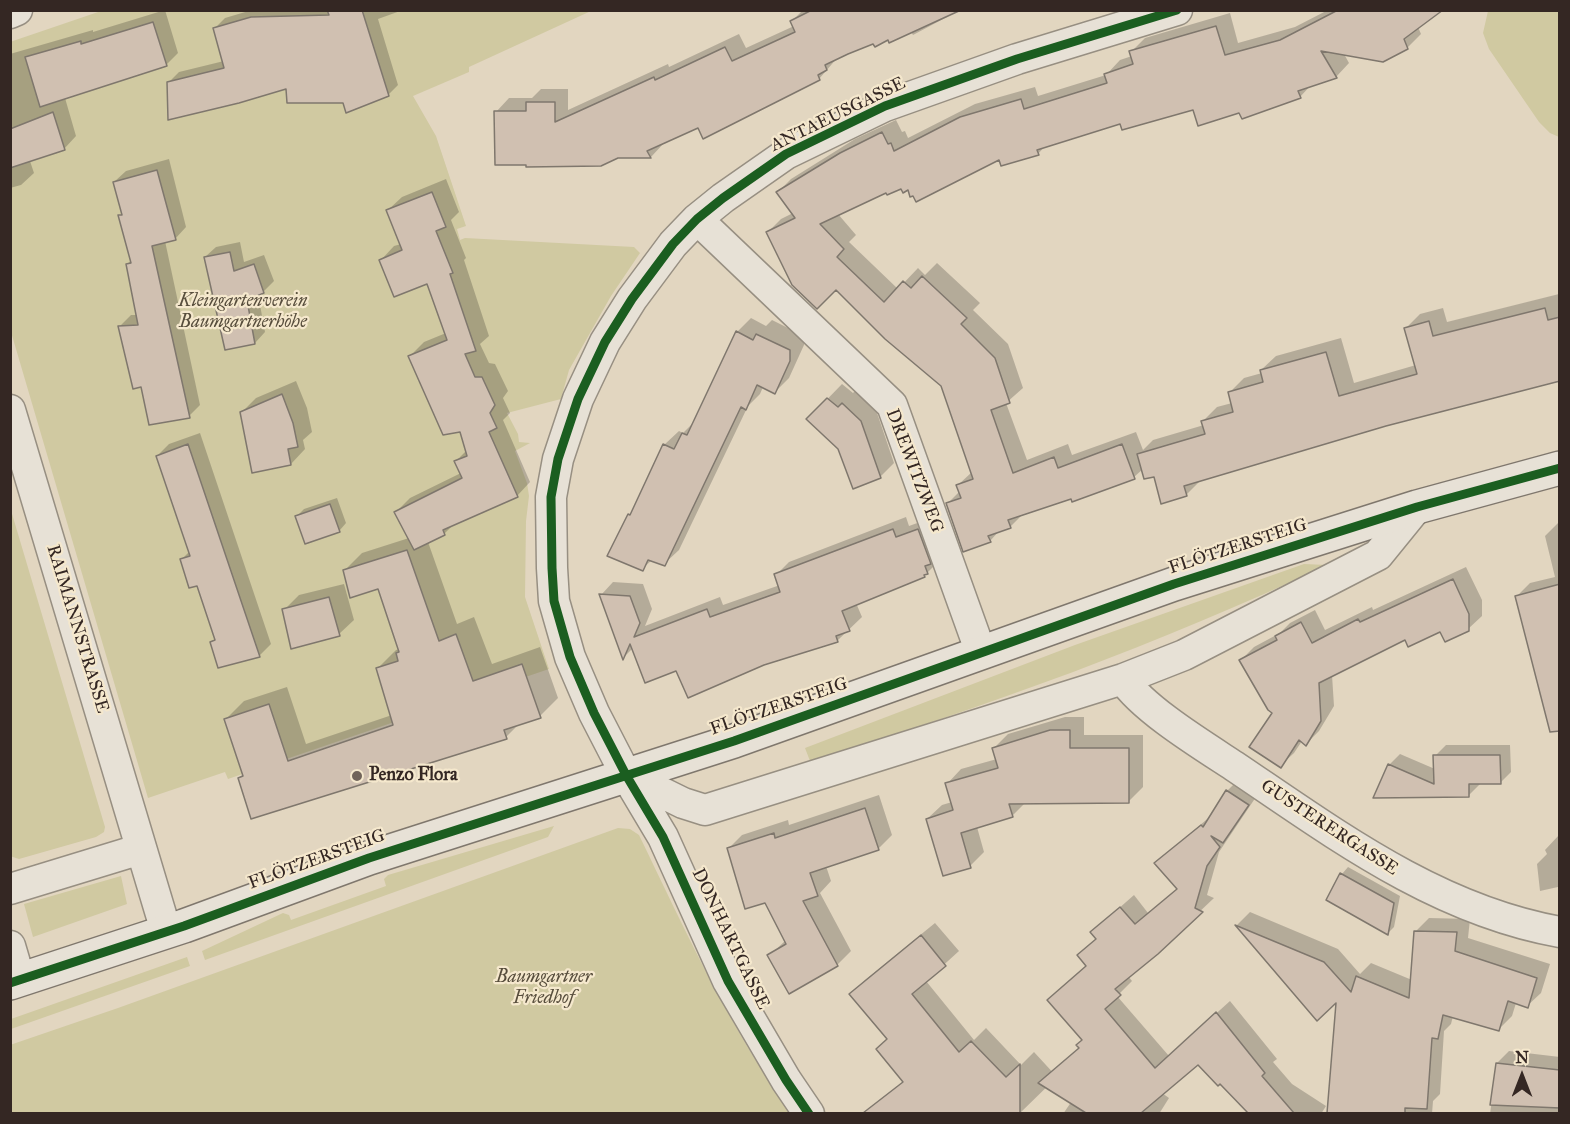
<!DOCTYPE html>
<meta charset="utf-8">
<style>
body{margin:0}
#map{position:relative;width:1570px;height:1124px;overflow:hidden;background:#e2d6c0;font-family:"IM FELL Great Primer",serif}
canvas{display:block}
.frame{position:absolute;inset:0;border:12px solid #342723;pointer-events:none}
.north{position:absolute;left:1492px;top:1046px;width:60px;height:60px;-webkit-text-stroke:4px #f5e8cd;paint-order:stroke;rotate:0deg;font-size:16px;font-weight:700;line-height:24px;text-align:center;color:#342723}
.north::after{content:'';display:block;margin:auto;width:21px;height:27px;background:#342723;clip-path:polygon(50% 0,100% 100%,50% 72%,0 100%)}
</style>
<div id="map">
<canvas width="1570" height="1124"></canvas>
<div class="frame"></div>
<div class="north">N</div>
</div>
<script>
const ctx = document.querySelector('canvas').getContext('2d');
ctx.lineJoin = 'round';
function fill(path, color) { ctx.fillStyle = color; ctx.fill(path, 'evenodd'); }
function strokePath(path, color, width, dash) { ctx.strokeStyle = color; ctx.lineWidth = width; ctx.lineCap = dash ? 'butt' : 'round'; ctx.setLineDash(dash || []); ctx.stroke(path); }
function write(font, color, halo, rows, align = 'center') {
  ctx.font = font + ' "IM FELL Great Primer",serif'; ctx.lineWidth = 4.5; ctx.setLineDash([]); ctx.textBaseline = 'middle'; ctx.strokeStyle = halo; ctx.fillStyle = color; for (const [text, x, y, turn = 0] of rows) {
    ctx.save(); ctx.translate(x, y); ctx.rotate((+turn || 0) * Math.PI / 180); ctx.textAlign = isNaN(turn) ? turn : align; if (halo) ctx.strokeText(text, 0, 0); ctx.fillText(text, 0, 0); ctx.restore();
  }
}
fill(new Path2D(`
 M104 10 591 11 469 67V72L413 96 436 136 466 226 457 229 460 240 465 238 634 247 640 253 611 296 569 370 561 399 507 413 518 434 519 442 530 443 515 451 527 483 529 496 526 521 525 597 549 669 228 779 225 772 148 798 11 332 10 42Z
 M1488 11H1559V137L1550 133 1539 122 1489 49 1483 33Z
 M10 507 105 827 104 832 96 837 19 859 10 856Z
 M1304 564 1327 565C1160 644 986 707 810 761L805 748 1075 645Z
 M554 826 548 837 205 960 202 951 283 913 289 915 291 920 386 886 384 879 388 875Z
 M618 828 630 829 639 835C685 930 729 1027 791 1113H11L10 1045 118 1008Z
 M121 876 127 904 33 937 24 904Z
 M187 957 190 966 11 1029V1019Z`), '#d0c9a1');
fill(new Path2D(`
 M165 10 178 53 166 65 65 98 76 136 64 149 30 161 34 173 21 185 10 188V54L93 30V32Z
 M252 10H403L378 19 398 85 388 95 344 102 287 87 169 82 179 72 224 61 215 28 225 18Z
 M803 10H960L913 35 911 32 874 42 838 57 819 79 663 142 664 143 651 157H618L496 112 509 98H532L541 89H568V110L668 64 669 67 739 34 746 48 794 26 792 21Z
 M1328 10H1438L1418 27 1421 34 1407 48 1344 54 1349 63 1336 77 1312 84 1300 97 1240 111 1194 108 1121 122 1046 145 1038 154 1000 157 909 188 902 187 887 191 838 214 856 235 849 242 898 289 918 268 925 275 937 263 980 303 973 310 1008 344 1023 388 1006 403 1027 460 1068 444 1072 455 1136 432 1143 450 1153 440 1204 425 1203 421 1217 407 1232 403 1229 393 1244 378 1262 373 1261 370 1276 356 1341 338 1354 383 1416 365 1406 328 1420 314 1443 308 1447 322 1559 294 1560 380 1385 425 1201 480 1186 495 1143 469 1134 477 1024 513 1010 527 1000 530 990 541 947 504 960 491 958 485 972 472 942 385 836 288 768 232 781 219 793 213 778 192 791 179 855 139 896 120 902 132 905 131 908 138 975 104 1035 87 1038 96 1106 75 1120 60 1132 56 1131 52 1145 38 1230 13 1238 43 1295 27Z
 M169 159 186 227 175 239 165 241 200 405 189 416 142 386 120 326 131 315H137L127 264 132 260 120 216 123 213 114 182 126 171Z
 M446 179 459 212 451 220 466 258 464 260 489 336 480 344 489 363 495 364 508 391 503 398 510 413 503 420 530 482 517 496 455 523 444 534 428 542 457 624 474 617 492 664 540 647 558 698 540 716 520 723 506 737 239 778 244 773 226 719 244 701 287 687 306 744 392 715 378 668 396 650 400 649 379 587 344 571 362 553 409 538 396 512 410 498 461 473 456 461 467 450 461 430 410 356 424 342 446 333 428 282 381 260 394 246 401 244 388 210 402 197Z
 M240 242 244 262 264 255 274 281 263 292 258 294 265 332 255 343 205 257 216 247Z
 M751 318 766 326 772 320 804 336V345L789 378 775 392 763 387 760 394 748 406 679 550 664 564 652 560 642 569 629 515 635 509 664 445 679 431 683 433 694 422 737 332Z
 M296 381 307 408 312 432 303 440 305 449 291 464 241 413 256 398Z
 M842 384 853 393 857 389 875 407 894 463 880 477 839 448 808 419Z
 M200 433 271 644 259 656 212 642 216 638 198 584 182 559 190 551 157 456 169 444Z
 M337 498 346 523 340 530 306 542 297 516 304 509Z
 M906 517 909 526 931 518 940 560 924 576 856 603 862 617 838 640 763 664 677 669 633 648 624 657 601 595 613 582 643 584 652 609 645 626 720 597 723 605 780 585 776 575 789 562Z
 M1560 521V718L1517 596 1530 583 1555 577 1545 536Z
 M1466 567 1482 600V616L1468 629 1441 630 1406 638 1332 675 1334 706 1319 731 1306 744 1302 741 1294 753 1280 766 1274 712 1241 660 1254 647 1280 633 1290 623 1315 610 1325 630 1372 607 1373 610Z
 M344 584 354 620 339 634 284 610 299 595Z
 M1065 717H1084V735H1143V787L1129 801 1025 803 1012 816 977 827 984 852 970 866 927 819 942 805 952 802 947 784 961 769 997 759 993 749 1008 734Z
 M1446 745H1510L1511 772 1500 783 1480 784 1469 795 1375 796 1389 765 1400 754 1435 769V756Z
 M1240 778 1260 791 1219 852 1207 895 1214 898 1157 952 1128 976 1132 981 1117 996 1169 1056 1230 1001 1277 1059 1273 1062 1292 1084 1326 1106 1321 1114H1250L1220 1082 1198 1063 1162 1093 1169 1098 1159 1114H1063L1101 1058 1087 965 1097 938 1092 932 1134 895 1148 913 1178 888 1156 863 1213 814 1227 791Z
 M879 795 892 835 878 849 826 866 831 881 820 893 851 951 837 965 769 956 786 940 765 901 728 849 742 835 788 820 789 825Z
 M1559 835 1560 891 1558 887 1540 891 1537 864 1547 854 1545 850Z
 M1348 867 1400 896 1394 927 1388 933 1342 874Z
 M1250 912 1338 949 1360 974 1371 963 1412 980 1416 931 1429 918 1470 919 1468 938 1550 964 1541 993 1527 1006 1516 1003 1512 1016 1499 1029 1453 1016 1451 1024 1444 1031 1440 1094 1433 1101 1432 1114H1376L1378 1090 1337 999 1317 1019 1237 925Z
 M935 923 959 951 926 981 974 1040 986 1028 1021 1065 1034 1052 1057 1077 1019 1114H863L904 1081 888 1038 851 994 865 980Z
 M1509 1051 1560 1057V1114H1490L1497 1063Z`), '#0003');
const building = new Path2D(`
 M327 10H362L389 96 346 113 343 103H287L286 89 239 103 168 120 167 82 224 68 213 28 251 17 329 15Z
 M812 10H961L889 43 888 40 875 47 873 44 848 54 825 65 827 70 818 75 820 80 703 139 698 128 647 151 651 158H618L601 166 526 167V165H495L494 111H526V102H555V122L654 77 655 80 725 47 732 61 795 32 790 21Z
 M1338 10H1443L1404 39 1408 49 1383 62 1321 51 1337 78 1298 91 1301 98 1242 119 1239 113 1198 126 1193 110 1122 130 1120 124 1037 150 1039 155 1001 166 999 160 916 202 913 196 910 197 908 190 903 193 901 189 887 195 886 193 820 224 844 249 837 257 884 302 903 281 911 288 922 276 967 318 961 324 995 358 1010 403 991 410 1013 473 1054 457 1058 468 1122 444 1135 479 1072 502 1071 499 1008 520 1011 528 988 536 991 542 963 552 946 503 961 498 956 485 973 479 941 386 885 339 836 290 817 309 792 285 766 232 795 218 776 192 840 153 882 132 888 144 891 143 894 151 960 117 1021 99 1024 109 1107 83 1104 74 1133 64 1129 51 1216 26 1225 55 1280 40Z
 M153 22 167 66 40 107 25 57 81 41V44Z
 M53 112 65 150 10 168V129Z
 M157 170 176 240 152 246 190 418 149 425 141 387 133 389 118 326 138 325 126 264 131 263 118 215H122L113 182Z
 M432 192 446 227 436 231 453 273 450 274 476 351 465 354 475 377H482L495 405 490 413 497 428 489 432 518 497 443 530 445 535 414 550 394 512 462 478 454 461 467 456 460 432 443 435 408 356 447 340 427 284 394 297 379 260 402 250 386 210Z
 M230 252 234 271 254 264 264 293 247 300 255 344 225 350 204 257Z
 M1545 308 1548 320 1560 317V381L1386 426 1184 486 1187 496 1161 504 1154 477 1144 479 1137 454 1205 434 1201 421 1233 412 1228 392 1263 382 1260 370 1326 352 1339 396 1417 374 1404 328 1429 321 1433 336Z
 M736 331 753 340 756 334 790 350V361L775 394 757 385 746 410 741 407 665 566 648 560 643 571 607 556 628 514 630 515 663 444 674 449 682 433 687 435Z
 M282 394 293 423 298 447 288 449 291 465 252 473 240 412Z
 M827 398 838 407 842 403 861 421 881 478 853 489 838 449 806 419Z
 M188 444 260 657 218 668 210 642 215 640 197 586 189 588 180 559 190 556 156 456Z
 M330 504 340 532 305 544 295 516Z
 M893 529 896 537 918 529 931 564 925 566 928 574 924 575 925 577 842 611 850 631 836 636 838 642 764 665 688 698 676 671 645 683 630 644 623 660 599 594 630 596 640 623 634 637 707 609 710 617 780 592 774 574Z
 M407 550 439 641 456 634 473 681 522 664 541 718 504 730 507 739 251 819 238 778 243 776 224 719 269 704 288 761 393 725 376 668 398 661 396 653 399 652 378 589 350 598 343 570Z
 M1453 579 1469 614V631L1445 642 1440 632 1408 647 1405 640 1319 683 1321 721 1306 746 1299 740 1281 768 1249 747 1272 713 1268 710 1239 660 1277 640 1275 636 1301 622 1312 643 1358 619 1360 622Z
 M1560 584V731L1550 732 1515 596Z
 M329 597 340 636 291 649 282 609Z
 M1050 730H1070V748H1129V803L1009 804 1013 817 961 833 971 868 943 876 926 819 953 810 945 783 998 768 992 748Z
 M1433 755H1500L1501 784H1469V797L1373 798 1388 764 1434 784Z
 M1226 790 1249 805 1223 843 1211 836 1220 847 1207 866 1195 908 1203 912 1158 954 1115 989 1121 995 1105 1009 1155 1068 1216 1012 1265 1073 1262 1076 1294 1113H1248L1220 1084 1218 1086 1198 1065 1141 1113H1086L1038 1083 1079 1048 1076 1045 1082 1040 1047 1000 1086 966 1077 955 1096 939 1090 932 1120 907 1135 924 1177 889 1154 863 1201 825 1203 827Z
 M865 808 879 850 810 873 818 896 803 901 838 966 789 994 767 955 786 944 765 903 745 909 727 848 774 833 775 838Z
 M1340 873 1394 903 1388 935 1326 900Z
 M1235 925 1324 962 1351 992 1356 976 1409 998 1414 931 1457 932 1455 951 1537 978 1528 1008 1508 1001 1499 1031 1443 1015 1438 1039 1432 1038 1427 1109 1405 1108V1113H1327L1336 1003 1317 1021Z
 M921 935 946 966 912 994 959 1052 971 1041 1006 1077 1020 1064V1113H863L903 1082 876 1049 887 1039 849 994Z
 M1496 1063 1560 1070V1108L1490 1105Z`);
fill(building, '#d0c0b1');
strokePath(building, '#7f776d', 1.5);
const street = new Path2D(`
 M10 13 17 10
 M697 219 892 405 981 653
 M10 410 166 931
 M1123 679C1143 709 1202 745 1234 766 1335 834 1436 910 1560 932
 M626 775 683 803 705 810 1123 679 1184 655 1378 555 1417 507
 M10 889 141 849
 M10 946 20 980
 M809 1114 786 1080 728 981 663 837 626 775 594 713 570 657 554 601 552 568 551 497 558 459 578 399 605 342 632 299 673 244 697 219 723 198 786 154 885 106 1017 59 1177 10`);
const secondary = new Path2D(`
 M10 983 184 926 369 858 734 741 1174 584 1417 507 1560 468`);
strokePath(street, '#978f82', 33);
strokePath(secondary, '#7f776d', 36);
strokePath(street, '#e7e1d6', 30);
strokePath(secondary, '#e7e1d6', 33);
strokePath(new Path2D(`
 M10 983 184 926 369 858 734 741 1174 584 1417 507 1560 468
 M809 1114 786 1080 728 981 663 837 626 775 594 713 570 657 554 601 552 568 551 497 558 459 578 399 605 342 632 299 673 244 697 219 723 198 786 154 885 106 1017 59 1177 10`), '#1b5e20', 9);
for (const [x, y, r, color] of [
 [357,776,6,"#71645a"]
]) { const dot = new Path2D(); dot.arc(x, y, r, 0, 2 * Math.PI); ctx.fillStyle = color; ctx.fill(dot); strokePath(dot, '#f5e8cd', 2); }
write('18px', '#342723', '#f5e8cd', [
 ["ANTAEUSGASSE",838,115,-26],
 ["DREWITZWEG",914,471,69],
 ["FLÖTZERSTEIG",1238,547,-18],
 ["RAIMANNSTRASSE",77,629,73],
 ["FLÖTZERSTEIG",779,707,-19],
 ["GUSTERERGASSE",1329,828,33],
 ["FLÖTZERSTEIG",317,860,-20],
 ["DONHARTGASSE",730,939,64]
]);
write('italic 18px', '#574d3c', '#f5e8cd', [
 ["Kleingartenverein",243,302],
 ["Baumgartnerhöhe",243,323],
 ["Baumgartner",544,978],
 ["Friedhof",544,999]
]);
write('bold 18px', '#342723', '#f5e8cd', [
 ["Penzo Flora",369,776]
], 'left');
</script>
